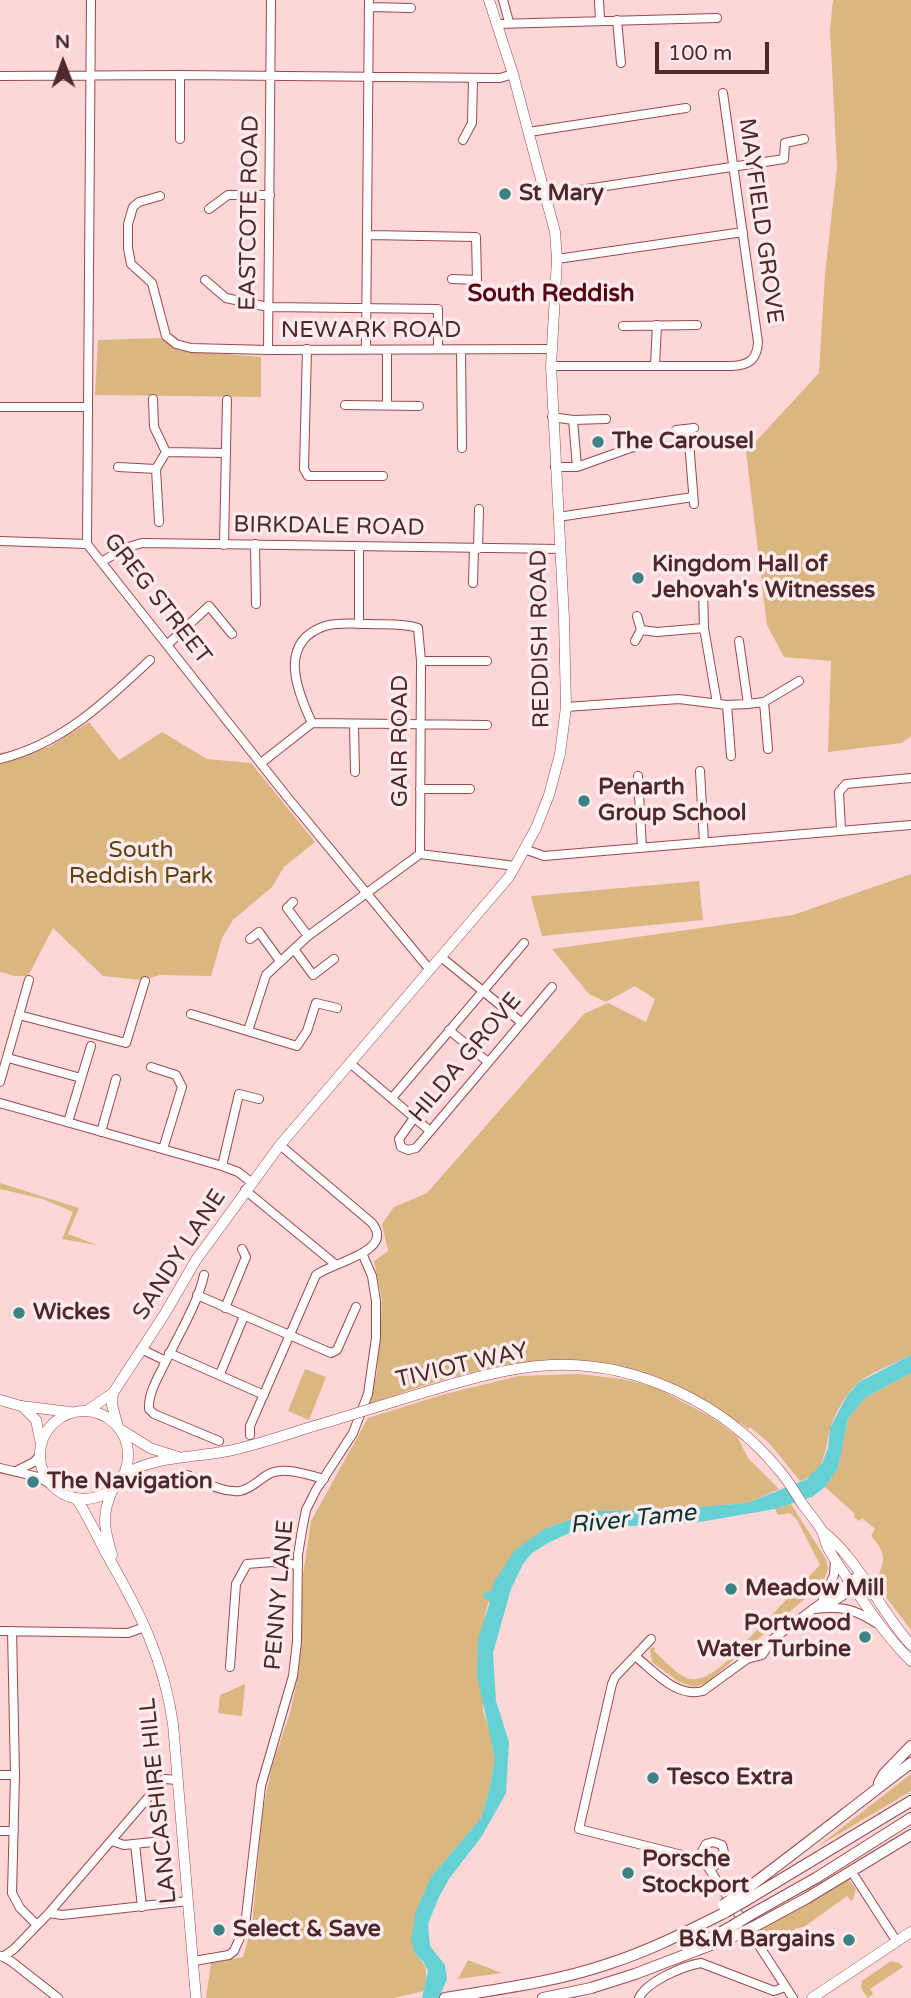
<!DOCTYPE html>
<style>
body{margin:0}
#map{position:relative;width:911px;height:1998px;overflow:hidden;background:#fdd7d7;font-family:"Varela Round",sans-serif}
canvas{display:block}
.north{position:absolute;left:28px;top:28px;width:70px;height:70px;-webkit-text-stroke:5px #fdeaea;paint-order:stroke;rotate:359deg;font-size:19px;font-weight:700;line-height:28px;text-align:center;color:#4d292b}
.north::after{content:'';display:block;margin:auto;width:24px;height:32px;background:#4d292b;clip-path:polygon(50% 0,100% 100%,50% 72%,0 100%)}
.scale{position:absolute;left:655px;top:42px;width:114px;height:32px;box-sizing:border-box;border:4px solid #4d292b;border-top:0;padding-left:9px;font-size:21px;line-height:24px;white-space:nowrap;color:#4d292b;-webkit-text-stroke:5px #fdeaea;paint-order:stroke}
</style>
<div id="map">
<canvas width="911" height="1998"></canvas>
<div class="north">N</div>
<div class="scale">100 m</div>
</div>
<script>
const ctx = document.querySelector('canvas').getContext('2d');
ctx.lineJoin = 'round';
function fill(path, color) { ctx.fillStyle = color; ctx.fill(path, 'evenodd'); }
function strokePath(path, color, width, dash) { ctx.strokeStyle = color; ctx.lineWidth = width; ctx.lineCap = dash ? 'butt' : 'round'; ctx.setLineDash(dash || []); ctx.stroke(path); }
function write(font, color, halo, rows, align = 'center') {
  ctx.font = font + ' "Varela Round",sans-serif'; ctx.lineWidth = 7; ctx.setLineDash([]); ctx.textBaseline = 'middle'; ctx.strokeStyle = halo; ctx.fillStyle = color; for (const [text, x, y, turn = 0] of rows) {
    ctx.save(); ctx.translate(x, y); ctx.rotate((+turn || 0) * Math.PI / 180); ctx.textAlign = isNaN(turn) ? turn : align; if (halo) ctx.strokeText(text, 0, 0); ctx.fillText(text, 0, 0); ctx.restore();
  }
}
fill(new Path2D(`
 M833 0H911V736L902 743 828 752 831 661 784 657 767 625 746 452 819 373 825 274 837 167 830 30Z
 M160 338 178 350 261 357V397L95 395 98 340Z
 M89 722 119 760 162 732 207 759 251 763 315 842 284 867 272 887 233 920 222 938 211 976 160 975 143 980 103 976 53 928 28 976H15L0 972V763L49 747Z
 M911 874V1355C896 1363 870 1372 858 1383 847 1393 834 1414 830 1429 825 1450 825 1474 800 1481L770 1444 750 1427 748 1429 741 1423 739 1425C619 1331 503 1356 370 1404L377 1372 382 1300 374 1261 388 1251 382 1224 394 1207 427 1193 584 1014 608 1003 646 1022 655 999 635 986 606 1002 589 994 552 949 793 915Z
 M699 881 703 920 542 936 531 896Z
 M0 1183 79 1208 68 1234 97 1245 62 1239 73 1212 43 1199 0 1189Z
 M305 1369 326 1377 309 1420 288 1411Z
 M911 1373V1630L876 1584C882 1562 890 1557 871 1536L875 1529 862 1518 859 1521 854 1517V1513L825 1487 838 1468 848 1419 865 1398Z
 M579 1374 622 1379 655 1387 711 1417 737 1436 748 1458 779 1489 747 1503 663 1510 597 1511 546 1528 492 1591 485 1614 483 1711 491 1735 495 1758 489 1791 481 1818 431 1877 415 1954C429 1966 427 1974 424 1991L394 1998H206L211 1963 243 1957 252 1925 263 1809 272 1766 291 1710 299 1670 303 1575 311 1521 368 1418 445 1394 519 1376Z
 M791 1504 826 1559 828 1569 822 1584 707 1683 695 1687 679 1682 652 1662 650 1649 652 1647 655 1648 654 1651C683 1677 689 1693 725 1663L820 1565 797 1520 790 1513 778 1515 775 1509Z
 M245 1684 242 1716 218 1713 220 1695Z
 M911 1774V1791L817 1847Z
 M848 1879 856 1889 853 1900 851 1901 847 1896 804 1927 797 1928 766 1945 757 1931Z
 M468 1960 502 1973 458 1979Z
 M891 1961 899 1963 903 1967 870 1989 873 1994 868 1998 861 1988 862 1981Z`), '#dab680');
fill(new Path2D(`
 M911 1355V1373L865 1398 848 1419 838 1468 825 1487 812 1497 775 1509 706 1521 671 1525 590 1527 569 1533 548 1543 532 1553 523 1564 511 1589 493 1653 496 1701 509 1742 506 1793 482 1836 449 1879 439 1897 428 1924 430 1946 445 1965 447 1979 439 1998H422L428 1971 423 1961 415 1954 411 1940 416 1911 431 1877 481 1818 489 1791 495 1758 477 1676 478 1639 490 1602 483 1597 485 1591H492L493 1584 514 1551 546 1528 597 1511 663 1510 747 1503 807 1479 822 1463 828 1448 830 1428 847 1396 859 1382Z`), '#66d1d4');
const minor = new Path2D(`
 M91 0 87 544 288 798 430 970
 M503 0 509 22
 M599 0 600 20
 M369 7 411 8
 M617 20 621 63
 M497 24 717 18
 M180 75V139
 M0 76 180 75 500 78 513 74
 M529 132 686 108
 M463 140 472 123 473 78
 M547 195 784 159 785 143 804 139
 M160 196 139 202 133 207 128 224V248L131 264 152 283 166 336 176 344 191 348 268 350 551 349
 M209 209 228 195H270
 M368 235 476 237 477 280 452 279
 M557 259 743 232
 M205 280 226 298 268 307 438 309V349
 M623 326 697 325
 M307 349 304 469 308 476H383
 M366 349 369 0
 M268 350 271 0
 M387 350V405
 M461 350 462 448
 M655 365 657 325
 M551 366H732C750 365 757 359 758 342L723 93
 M153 399 154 427 166 452
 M345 405 419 406
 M0 407H88
 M552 417 573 420 606 419
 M573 420 577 467
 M688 429 694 504
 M676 430 694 428
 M118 467 156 469
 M555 467H577L636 446
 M558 517 693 497
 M159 522 156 469 166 452 225 453
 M0 541 87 544
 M255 544 256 604
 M224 545 227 400
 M359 547V624
 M478 549 479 509
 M103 561 125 548 142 543 560 549
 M473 583 474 549
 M672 592 703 589 704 628 717 703
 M637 616 641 630
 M635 641 641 630 657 632 704 628
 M739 641 748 704
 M167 645 209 606 232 634
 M421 661H487
 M764 702 768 749
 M727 705 731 756
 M566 707 679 699 727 705 748 704 764 702 799 681
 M312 723C296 689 278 642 325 626 338 622 356 624 369 624 385 625 403 623 418 628L421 661 420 854
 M354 725 355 772
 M0 759C62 744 105 702 150 660
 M261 763 312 723 487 725
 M700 771 704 842
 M638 776 642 848
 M420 789H470
 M841 830 839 792 846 784 911 778
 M524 849 544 856 911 825
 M293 902 287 908 308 936
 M250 939 259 932 280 961
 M294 949 313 975 334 959
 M441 957 521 1022
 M191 1014 297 1046 307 1031 316 1003 337 1008
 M19 1015 126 1043 145 981
 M449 1030 488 1062
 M248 1031 266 975 308 936 420 854 515 866
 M8 1058 81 1078
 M351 1064 430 1131
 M151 1067 176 1075 182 1087 163 1149
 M0 1082 29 980
 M392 1098 524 943
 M0 1103 222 1166 238 1172 251 1182
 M414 1118 399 1139 401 1147 408 1150 416 1148 552 987
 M68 1122 91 1046
 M101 1132 116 1079
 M222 1166 239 1094 259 1099
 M245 1190 335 1264
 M204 1275C198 1304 176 1339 163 1367 157 1379 148 1394 149 1409L154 1414 219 1441
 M197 1295 331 1353 337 1350 356 1307
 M225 1308 246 1257 242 1249
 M141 1349 166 1361
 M169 1353 264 1395
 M220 1374 244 1316
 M250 1435V1426L316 1275C333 1262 395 1252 372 1223L280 1145
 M0 1468 38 1477 52 1485
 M16 1471 34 1462 40 1455
 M187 1475C203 1481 222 1493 240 1491 253 1488 258 1480 269 1474 285 1466 308 1475 324 1479
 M823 1599 834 1575 835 1559
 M828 1606 864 1581
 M813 1609C841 1606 853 1608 876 1623
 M0 1631 128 1633 145 1627
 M12 1631 15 1775 12 1893 20 1908 37 1925
 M635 1656 651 1639
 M230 1667 236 1584 247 1564 272 1562 298 1565
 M0 1775H15
 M0 1831H14
 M112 1841 124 1845 153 1842
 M135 1844 142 1907
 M698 1859 706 1844 713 1842 722 1845 724 1852 722 1859 711 1869
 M855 1877 897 1942
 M49 1913 62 1915 188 1901
 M2 1956 12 1962 58 1998
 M3 1957 14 1949 49 1913 164 1779 178 1780
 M194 1961 229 1955 234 1951 245 1926 261 1786 293 1676 297 1642 298 1555 302 1530 306 1510 316 1490 353 1433 368 1394 376 1338V1301L372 1276 362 1253
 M639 1998C646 1982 683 1966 701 1963L774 1991 785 1987
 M793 1998 706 1864 698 1859 579 1829 612 1684 615 1677 635 1656C655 1672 676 1698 703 1691L747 1659 762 1655 773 1639 860 1574`);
const major = new Path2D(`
 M113 1393 112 1405 117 1423
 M0 1400 21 1406 70 1412
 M396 1401C446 1386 498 1368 551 1365 637 1361 725 1404 779 1470 788 1480 795 1493 803 1505 809 1513 817 1522 822 1531 824 1535 825 1541 827 1546 833 1558 842 1570 850 1582 869 1610 887 1637 911 1661
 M22 1406 36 1420 40 1440
 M88 1410 113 1393 164 1315 196 1260 280 1145 509 877 536 828 549 795 560 754 566 707 564 619 551 366 557 259 555 232 513 74 489 0
 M40 1455a44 44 0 1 1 88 0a44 44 0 1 1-88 0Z
 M123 1431 150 1448 178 1457
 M123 1475C155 1456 192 1458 228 1451 262 1444 295 1431 328 1422
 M76 1498C88 1516 97 1536 107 1555 139 1610 164 1660 173 1724L196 1998
 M822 1531C859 1559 879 1610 911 1645
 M112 1555C104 1528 101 1515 113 1489
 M812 1998 911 1932`);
const highway = new Path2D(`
 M879 1783 884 1774 911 1746
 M741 1893C798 1851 854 1806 911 1763
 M745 1901 911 1801
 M752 1914 816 1878 911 1818
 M759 1924 807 1898 911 1835
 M696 1946 732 1926
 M445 1998C499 1989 555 1982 608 1964 649 1951 688 1931 726 1912
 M543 1998 591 1988 635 1974 737 1935`);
strokePath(minor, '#99494e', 10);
strokePath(major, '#99494e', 11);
strokePath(highway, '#99494e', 12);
strokePath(minor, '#fff', 8);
strokePath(major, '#fff', 10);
strokePath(highway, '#fff', 10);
const majorBridge = new Path2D(`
 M328 1422 396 1401`);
const highwayBridge = new Path2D(`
 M723 1905 741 1893
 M726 1912 745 1901
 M732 1926 752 1914
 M737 1935 759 1924`);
strokePath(majorBridge, '#99494e', 11, []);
strokePath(highwayBridge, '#99494e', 12, []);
strokePath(majorBridge, '#fff', 10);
strokePath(highwayBridge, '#fff', 10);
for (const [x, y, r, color] of [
 [505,194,7,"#3b8385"],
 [598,442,7,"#3b8385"],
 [638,578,7,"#3b8385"],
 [584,801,7,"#3b8385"],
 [19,1313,7,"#3b8385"],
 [33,1482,7,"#3b8385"],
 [731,1589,7,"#3b8385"],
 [865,1637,7,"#3b8385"],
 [653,1778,7,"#3b8385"],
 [628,1873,7,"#3b8385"],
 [219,1930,7,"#3b8385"],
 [849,1940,7,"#3b8385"]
]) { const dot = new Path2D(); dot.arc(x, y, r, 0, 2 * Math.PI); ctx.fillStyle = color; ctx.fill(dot); strokePath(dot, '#fdeaea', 2.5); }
write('bold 23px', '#4d292b', '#fdeaea', [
 ["St Mary",519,194],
 ["The Carousel",612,442],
 ["Kingdom Hall of",652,565],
 ["Jehovah's Witnesses",652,591],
 ["Penarth",598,788],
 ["Group School",598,814],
 ["Wickes",33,1313],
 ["The Navigation",47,1482],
 ["Meadow Mill",745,1589],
 ["Portwood",851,1624,"right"],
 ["Water Turbine",851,1650,"right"],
 ["Tesco Extra",667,1778],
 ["Porsche",642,1860],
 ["Stockport",642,1886],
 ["Select & Save",233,1930],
 ["B&M Bargains",835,1940,"right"]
], 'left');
write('23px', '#4d292b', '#fdeaea', [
 ["EASTCOTE ROAD",250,213,-89],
 ["MAYFIELD GROVE",760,221,82],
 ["NEWARK ROAD",371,331],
 ["BIRKDALE ROAD",329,527,1],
 ["GREG STREET",157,599,52],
 ["REDDISH ROAD",541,639,-91],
 ["GAIR ROAD",401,741,-90],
 ["HILDA GROVE",466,1058,-50],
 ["SANDY LANE",180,1255,-57],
 ["TIVIOT WAY",462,1366,-13],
 ["PENNY LANE",280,1595,-85],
 ["LANCASHIRE HILL",159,1801,-96]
]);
write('23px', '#5f420d', '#fdeaea', [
 ["South",141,851],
 ["Reddish Park",141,877]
]);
write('bold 24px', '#530515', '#fdeaea', [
 ["South Reddish",551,295]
]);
write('italic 24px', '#003536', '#fdeaea', [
 ["River Tame",633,1520,-6]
]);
</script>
